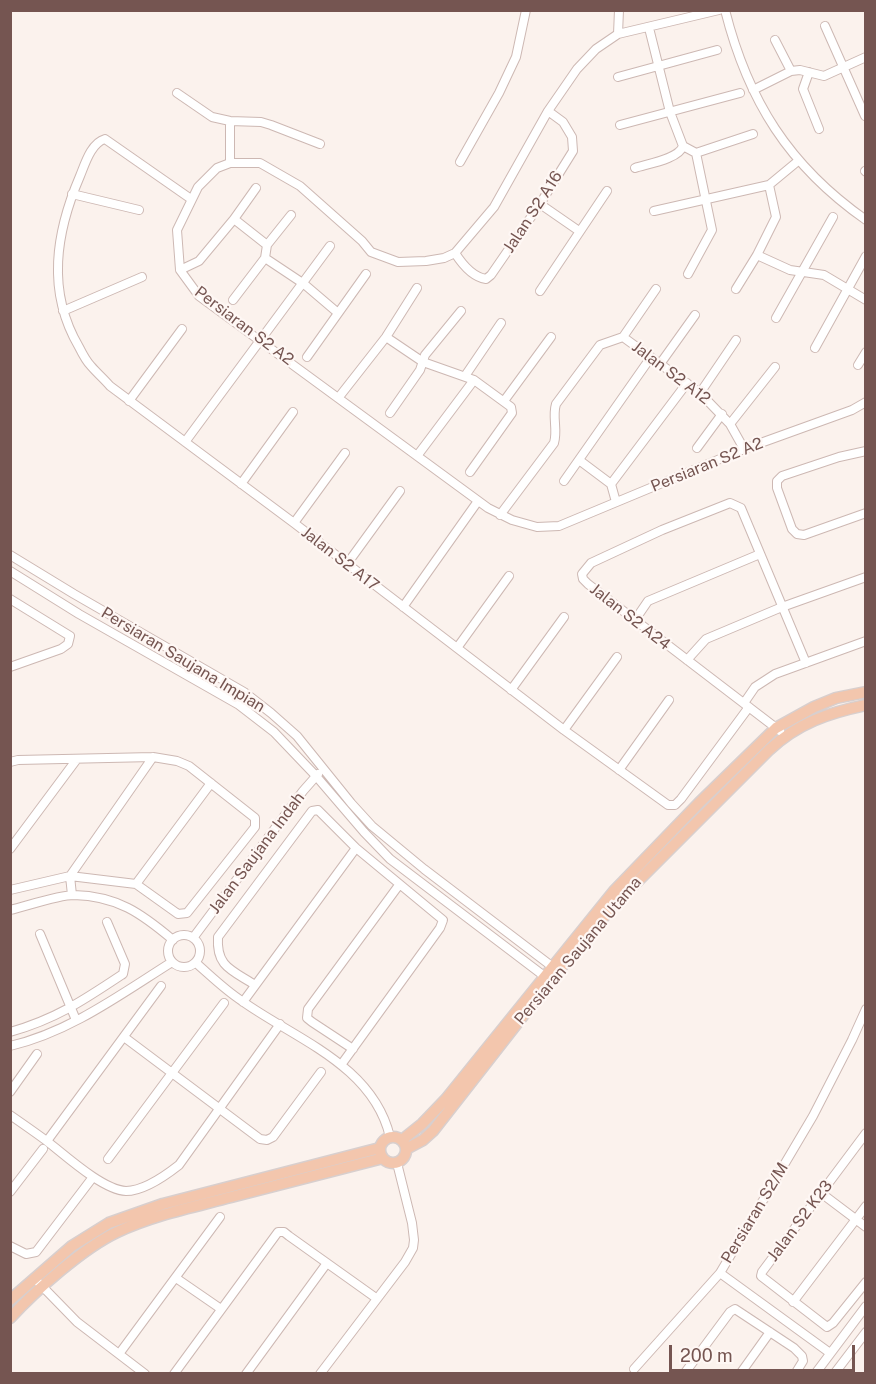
<!DOCTYPE html>
<style>
body{margin:0}
#map{position:relative;width:876px;height:1384px;overflow:hidden;background:#fbf2ed;font-family:"Public Sans",sans-serif}
canvas{display:block}
.frame{position:absolute;inset:0;border:12px solid #755551;pointer-events:none}
.scale{position:absolute;left:669px;top:1345px;width:186px;height:27px;box-sizing:border-box;border:3px solid #755551;border-top:0;padding-left:8px;font-size:18px;line-height:21px;white-space:nowrap;color:#755551;-webkit-text-stroke:4px #fef7f4;paint-order:stroke}
</style>
<div id="map">
<canvas width="876" height="1384"></canvas>
<div class="frame"></div>
<div class="scale">200 m</div>
</div>
<script>
const ctx = document.querySelector('canvas').getContext('2d');
ctx.lineJoin = 'round';
function strokePath(path, color, width, dash) { ctx.strokeStyle = color; ctx.lineWidth = width; ctx.lineCap = dash ? 'butt' : 'round'; ctx.setLineDash(dash || []); ctx.stroke(path); }
function write(font, color, halo, rows, align = 'center') {
  ctx.font = font + ' "Public Sans",sans-serif'; ctx.lineWidth = 4.5; ctx.setLineDash([]); ctx.textBaseline = 'middle'; ctx.strokeStyle = halo; ctx.fillStyle = color; for (const [text, x, y, turn = 0] of rows) {
    ctx.save(); ctx.translate(x, y); ctx.rotate((+turn || 0) * Math.PI / 180); ctx.textAlign = isNaN(turn) ? turn : align; if (halo) ctx.strokeText(text, 0, 0); ctx.fillText(text, 0, 0); ctx.restore();
  }
}
const minor = new Path2D(`
 M719 10 618 34 596 49 577 69 548 111 494 207 455 253 444 258 426 261 398 262 371 252 362 241 300 186 260 163H230L217 168 198 187 177 230 180 270 199 296 488 508 512 520 537 527 559 526 744 449 852 410 866 402
 M725 10C748 101 789 166 866 220
 M825 26 865 116
 M649 28 670 112 683 146 696 153
 M618 34 619 10
 M775 40 791 71
 M809 72 803 89 819 129
 M618 77 717 50
 M753 90 791 71 800 70 824 76 866 57
 M177 93 212 117 230 121 261 122 271 125 320 144
 M230 121V163
 M620 125 740 93
 M696 153 753 134
 M460 162 499 93 516 57 526 10
 M635 168C647 164 679 159 683 146
 M865 171 866 172
 M72 194 139 210
 M191 199 105 139C91 143 85 164 80 176 56 232 46 291 79 347 82 353 86 361 91 366 97 373 104 379 110 386L294 523 564 730 668 805H675L681 799 749 707
 M540 204 579 231
 M654 211 769 185 798 161
 M234 219 267 245
 M455 253C462 264 473 277 486 279L491 275 540 204 573 151 572 137 563 122 548 111
 M757 255 790 270 824 275 866 300
 M265 258 304 284 338 313
 M180 270 199 261 234 219 256 188
 M688 274 712 230 696 153
 M736 289 757 255 776 217 769 185
 M540 291 607 191
 M233 300 265 258 267 245 291 215
 M63 311 142 277
 M776 318 833 217
 M386 337 423 362 474 380 511 407 512 413 470 472
 M623 337 656 289
 M815 348 866 256
 M307 357 366 274
 M660 364 695 315
 M858 365 866 352
 M465 376 501 323
 M700 393 736 340
 M339 397 386 337 417 288
 M129 401 182 329
 M504 401 551 337
 M390 413 420 370 425 355 461 311
 M730 424 775 367
 M185 442 330 246
 M697 448 722 414
 M866 451 839 457 782 476 777 481V488L792 529 797 534 804 535 866 513
 M417 456 474 380
 M579 460 611 484 616 502
 M564 481 651 357
 M241 484 293 412
 M611 484 687 383
 M500 515 554 443C558 430 552 417 556 404L600 345 623 337 700 393 730 424 744 449
 M294 523 345 453
 M10 555 74 594 244 692 271 713 297 736 351 803 372 826 424 869 558 971
 M347 564 400 491
 M10 571 79 614 239 705 274 732 316 776 364 832 390 859 548 979
 M10 599 70 636 68 644 61 649 10 667
 M403 607 478 501
 M635 620 648 601 760 554
 M457 648 509 576
 M687 660 706 639 782 607 866 577
 M511 690 564 617
 M744 703 755 687 775 674 866 641
 M564 730 617 657
 M780 731 588 584 583 579 582 574 591 563 662 530 730 503 741 508 806 663
 M10 762 18 760 153 757 177 761 189 766 255 818V827L187 913 178 914 136 884 70 876 10 890
 M619 770 669 700
 M10 849 77 759
 M70 876 153 757
 M70 876 72 895
 M136 884 211 783
 M10 910C27 906 58 895 74 895 117 896 141 913 173 940
 M40 934 76 1020
 M168 951a16 16 0 1 1 32 0a16 16 0 1 1-32 0Z
 M193 938 303 791 318 774
 M196 963C211 976 225 990 242 1001 295 1039 373 1065 390 1137
 M255 985C232 970 216 967 218 937L312 811 318 810 356 848 443 920 440 928 341 1065
 M243 1002 356 848
 M10 1032C56 1019 84 1000 123 974L125 964 107 922
 M124 1037 260 1139 267 1140 273 1137 321 1072
 M10 1046C70 1032 121 994 172 962
 M353 1049 312 1022 307 1018 308 1009 399 885
 M10 1092 37 1054
 M10 1115C23 1124 36 1133 48 1142 66 1156 103 1190 126 1191 144 1191 165 1176 179 1165L280 1024
 M866 1133 762 1272 761 1276 827 1327 833 1323 866 1282
 M47 1141 161 986
 M108 1159 224 1003
 M10 1192 43 1149
 M821 1193 866 1227
 M10 1246 26 1254 36 1252 93 1177
 M720 1273 830 1353
 M176 1278 221 1309
 M38 1282 77 1322 145 1374
 M793 1302 866 1206
 M119 1354 220 1217
 M634 1369 720 1273 813 1116 852 1040 866 1009
 M174 1374 278 1232H284L289 1236 376 1298
 M246 1374 327 1263
 M320 1374 405 1262 413 1248 414 1240 412 1223 397 1163
 M684 1374 730 1312 735 1309 794 1348 802 1356 803 1361 795 1374
 M740 1374 770 1332
 M815 1374 866 1306
 M834 1374 866 1332`);
const major = new Path2D(`
 M380 1150a13 13 0 1 1 26 0a13 13 0 1 1-26 0Z
 M402 1140 422 1124 446 1099 614 891 699 803 776 728 814 707 836 698 866 692
 M406 1149 423 1140 433 1131 558 971 613 906 769 750C798 723 828 713 866 705
 M10 1300 72 1246 109 1223 163 1204 380 1148
 M10 1318C36 1290 83 1248 117 1232 153 1215 193 1207 231 1197 282 1184 332 1171 383 1158`);
strokePath(minor, '#cdb8b3', 10);
strokePath(major, '#d8cfce', 13);
strokePath(minor, '#fff', 8);
strokePath(major, '#f3c6ad', 10);
write('16px', '#755551', '#fef7f4', [
 ["Jalan S2 A16",533,212,-57],
 ["Persiaran S2 A2",244,326,37],
 ["Jalan S2 A12",671,373,37],
 ["Persiaran S2 A2",707,465,-22],
 ["Jalan S2 A17",340,559,38],
 ["Jalan S2 A24",630,617,38],
 ["Persiaran Saujana Impian",183,660,31],
 ["Jalan Saujana Indah",257,853,-53],
 ["Persiaran Saujana Utama",578,951,-50],
 ["Persiaran S2/M",755,1213,-59],
 ["Jalan S2 K23",800,1221,-53]
]);
</script>
